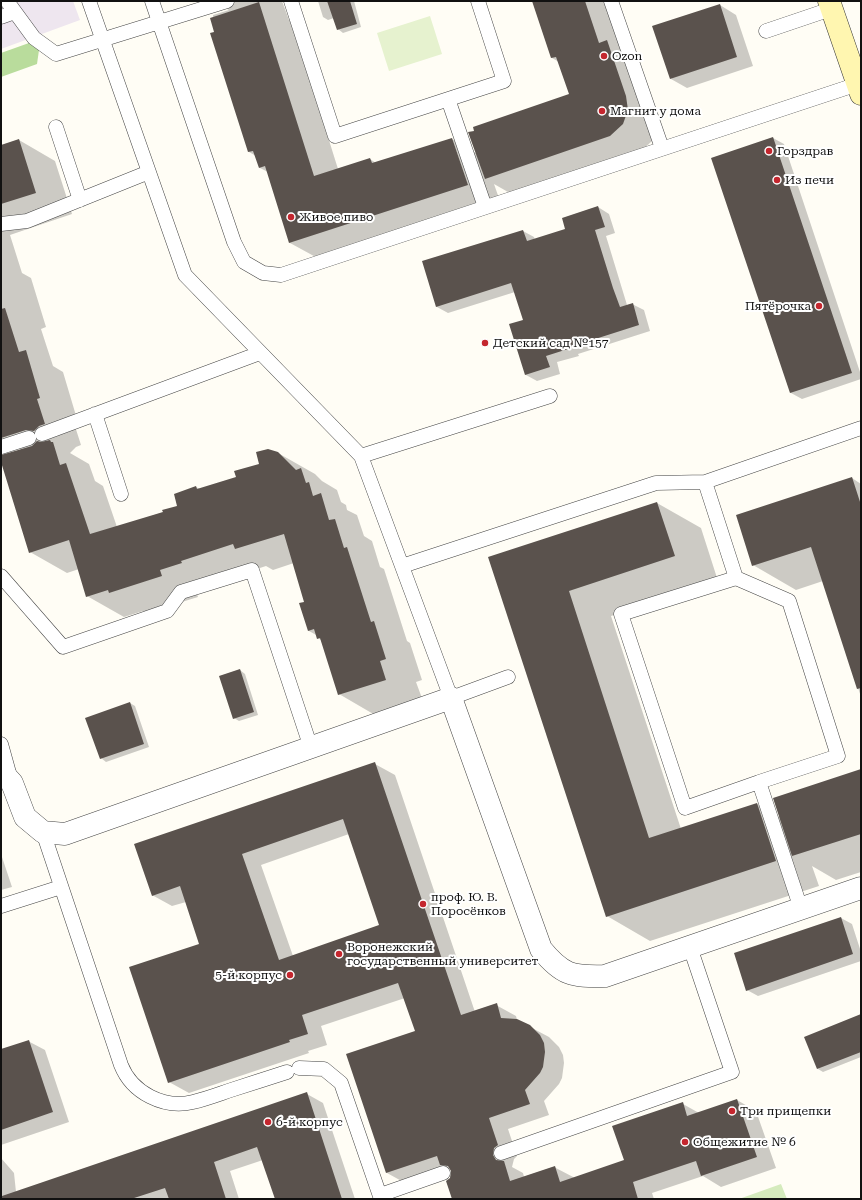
<!DOCTYPE html>
<meta charset="utf-8">
<style>
body{margin:0}
#map{position:relative;width:862px;height:1200px;overflow:hidden;background:#fffdf5;font-family:"Roboto Serif",serif}
canvas{display:block}
.frame{position:absolute;inset:0;border:2px solid #111;pointer-events:none}
</style>
<div id="map">
<canvas width="862" height="1200"></canvas>
<div class="frame"></div>
</div>
<script>
const ctx = document.querySelector('canvas').getContext('2d');
ctx.lineJoin = 'round';
function fill(path, color) { ctx.fillStyle = color; ctx.fill(path, 'evenodd'); }
function strokePath(path, color, width, dash) { ctx.strokeStyle = color; ctx.lineWidth = width; ctx.lineCap = dash ? 'butt' : 'round'; ctx.setLineDash(dash || []); ctx.stroke(path); }
function write(font, color, halo, rows, align = 'center') {
  ctx.font = font + ' "Roboto Serif",serif'; ctx.lineWidth = 4; ctx.setLineDash([]); ctx.textBaseline = 'middle'; ctx.strokeStyle = halo; ctx.fillStyle = color; for (const [text, x, y, turn = 0] of rows) {
    ctx.save(); ctx.translate(x, y); ctx.rotate((+turn || 0) * Math.PI / 180); ctx.textAlign = isNaN(turn) ? turn : align; if (halo) ctx.strokeText(text, 0, 0); ctx.fillText(text, 0, 0); ctx.restore();
  }
}
fill(new Path2D(`
 M1 1H73L80 20 1 49Z`), '#eee6ef');
fill(new Path2D(`
 M781 1184 787 1199H739Z`), '#d5ebbd');
fill(new Path2D(`
 M29 43 39 50 37 64 1 77V53Z`), '#b9dc9c');
fill(new Path2D(`
 M430 16 442 54 389 71 377 33Z`), '#e6f2cf');
fill(new Path2D(`
 M214 1H282L289 20 292 22 338 169 370 159 376 163 452 139 476 153 570 95 559 62 552 58 533 1H609L652 141 639 153 515 196 494 184 501 204 323 261 290 243 268 172 260 168 256 156 249 152 211 34 215 33 213 15 229 10Z
 M318 1H354L361 27 343 33 338 29 334 18 328 20 323 17Z
 M720 5 736 15 753 66 687 88 671 79Z
 M773 138 784 144 861 375V379L802 399 791 393 712 158Z
 M19 140 55 161 72 214 10 235 22 273 31 278 46 327 41 329 53 366 63 372 77 419 73 420 81 445 76 447 70 453 89 464 95 481 103 486 117 527 164 512 178 506 196 487 200 489 237 478 278 453 315 474 322 481 337 490 341 502 346 505 347 510 357 515 364 536 372 541 380 567 384 569 407 641 410 643 422 680 416 682 423 701 375 715 339 694 321 640 318 638V636L309 631 306 602 294 563 273 570 266 566 217 582 196 591 198 597 146 613 143 611 124 617 87 596 79 569 67 573 30 552 21 450 1 439V146Z
 M598 207 609 214 615 233 606 236 627 305 632 304 644 310 650 331 578 354 579 356 557 362 560 374 537 381 526 375 510 325 524 320 515 292 448 313 437 307 423 262 523 231 534 237 535 240 566 230Z
 M852 478 861 484V697L823 581 796 590 753 565Z
 M657 503 701 528 718 581 611 616 681 829 757 804 781 818 861 770V872L836 880 812 866 819 886 650 941 607 916 490 558Z
 M240 670 245 674 258 715 239 721 234 718Z
 M130 703 135 706 149 747 106 762 101 758Z
 M375 764 395 775 475 1012 496 1005 516 1016 517 1020 549 1037 559 1047 563 1055 564 1063 562 1078 559 1084 544 1101 549 1115 508 1129 517 1156 514 1159 512 1167 523 1173 524 1177 554 1167 575 1178 625 1161 683 1104 699 1113 737 1100 756 1111 776 1168 721 1187 703 1176 652 1193 654 1199H453L450 1180 452 1170 450 1169 407 1184 387 1173 416 1031 405 998 321 1026 327 1045 308 1051 309 1053 189 1093 169 1082 201 944 186 902 172 906 152 895ZM349 834 381 925 293 956 261 865Z
 M1 854 12 887 1 890Z
 M841 918 852 924 861 952V961L758 996 747 990Z
 M861 1015V1057L823 1072 818 1069Z
 M28 1041 45 1050 69 1122 1 1145V1050Z
 M307 1094 323 1103 355 1199H276L263 1160 230 1171 239 1199H1V1158L14 1173 16 1192Z`), '#0003');
fill(new Path2D(`
 M327 1H350L357 24 337 30Z
 M532 1H585L599 43 607 40 626 96 628 110 623 124 610 136 485 179 468 132 474 131 473 127 569 94 556 57 551 58Z
 M259 2 314 176 370 158 372 163 452 138 468 185 289 243 265 166 259 168 253 151 248 152 210 33 214 32 210 18Z
 M720 4 737 57 670 79 652 26Z
 M773 137 852 373 790 393 711 158Z
 M19 139 36 193 1 204V145Z
 M598 206 605 227 595 230 613 288 620 307 633 303 639 325 567 348 568 349 546 356 550 367 525 375 509 324 523 320 511 283 436 307 422 261 523 230 527 241 565 229 562 218Z
 M5 308 19 352 26 350 40 398 37 399 45 424 39 426 34 431 26 430 1 438V309Z
 M50 440 51 442H53L60 465 66 463 90 534 163 512 162 510 177 506 174 494 196 486 197 489 236 477 234 471 259 464 256 452 268 449 278 452 296 470 301 468 306 483 309 482 313 496 321 493 329 520 335 519 344 548 347 547 371 622 374 621 386 659 380 661 386 680 338 695 320 638 317 639 314 629 308 631 299 603 304 602 284 534 235 549 233 544 181 561 182 563 160 570 162 576 109 593 108 590 86 597 69 540 29 553 1 462V455L32 446 37 441 41 442Z
 M852 477 861 505V688L857 689 811 547 752 566 736 515Z
 M657 502 675 556 569 591 649 838 757 803 776 861 606 917 488 557Z
 M240 669 254 712 233 719 219 676Z
 M130 702 144 744 100 759 85 718Z
 M375 762 461 1015 497 1003 501 1018 517 1019 530 1025 540 1035 544 1043 545 1052 543 1067 540 1073 525 1090 530 1104 489 1118 498 1145 494 1148 493 1155 496 1160 504 1161 510 1181 555 1166 560 1182 624 1160 612 1126 683 1102 687 1116 737 1099 757 1157 701 1176 696 1161 633 1182 638 1199H452L446 1181 450 1178 451 1171 448 1166 440 1165 437 1156 386 1173 346 1054 415 1031 398 983 302 1015 308 1034 289 1040 290 1042 168 1083 129 967 199 944 180 886 152 896 134 844ZM343 819 379 925 279 960 242 854Z
 M861 769V834L792 856 773 798Z
 M841 917 853 954 746 991 734 953Z
 M861 1014V1052L817 1069 804 1037Z
 M29 1040 53 1112 1 1130V1049Z
 M307 1092 342 1199H275L257 1147 214 1162 226 1199H169L165 1188 131 1199H2V1196Z`), '#5a524d');
const lane = new Path2D(`
 M7 1 34 38 56 54 227 1
 M89 1 185 275 361 456 451 698 508 677
 M152 1 234 242 244 262 263 273 281 275 858 84
 M291 1 335 136 504 81 478 1
 M611 1 662 148
 M1 17 15 12
 M766 31 831 9
 M448 99 485 207
 M56 127 80 200
 M1 224 27 221 149 172
 M95 414 121 494
 M42 434 260 353
 M1 447 29 438
 M361 456 550 396
 M705 482 736 578 789 601 838 756 759 782 801 909
 M402 566 656 483 705 482 861 428
 M1 576 63 647 167 611 181 592 252 570 311 748
 M736 578 621 614 685 808 759 782
 M1 744 11 780
 M43 832 121 1065C132 1093 164 1109 193 1102 206 1099 219 1094 231 1090 250 1084 268 1078 287 1072
 M1 906 61 887
 M299 1068 324 1069 341 1083 381 1199
 M501 1153 732 1072 690 947
 M380 1195 443 1173`);
const street = new Path2D(`
 M1 771 12 783 25 817 43 832 65 834 451 698 541 949C562 975 572 977 605 976L861 888`);
const secondary = new Path2D(`
 M829 1 861 94`);
strokePath(lane, '#444', 15);
strokePath(street, '#444', 23);
strokePath(secondary, '#333', 23);
strokePath(lane, '#fff', 14);
strokePath(street, '#fff', 22);
strokePath(secondary, '#fff6b0', 22);
for (const [x, y, r, color] of [
 [604,56,4,"#c4262e"],
 [602,111,4,"#c4262e"],
 [769,151,4,"#c4262e"],
 [777,180,4,"#c4262e"],
 [291,217,4,"#c4262e"],
 [819,306,4,"#c4262e"],
 [485,343,4,"#c4262e"],
 [423,904,4,"#c4262e"],
 [339,954,4,"#c4262e"],
 [290,975,4,"#c4262e"],
 [732,1111,4,"#c4262e"],
 [268,1122,4,"#c4262e"],
 [685,1142,4,"#c4262e"]
]) { const dot = new Path2D(); dot.arc(x, y, r, 0, 2 * Math.PI); ctx.fillStyle = color; ctx.fill(dot); strokePath(dot, '#fff', 1.5); }
write('12px', '#111', '#fff', [
 ["Ozon",612,56],
 ["Магнит у дома",610,111],
 ["Горздрав",777,151],
 ["Из печи",785,180],
 ["Живое пиво",299,217],
 ["Пятёрочка",811,306,"right"],
 ["Детский сад №157",493,343],
 ["проф. Ю. В.",431,897],
 ["Поросёнков",431,911],
 ["Воронежский",347,947],
 ["государственный университет",347,961],
 ["5-й корпус",282,975,"right"],
 ["Три прищепки",740,1111],
 ["6-й корпус",276,1122],
 ["Общежитие № 6",693,1142]
], 'left');
</script>
